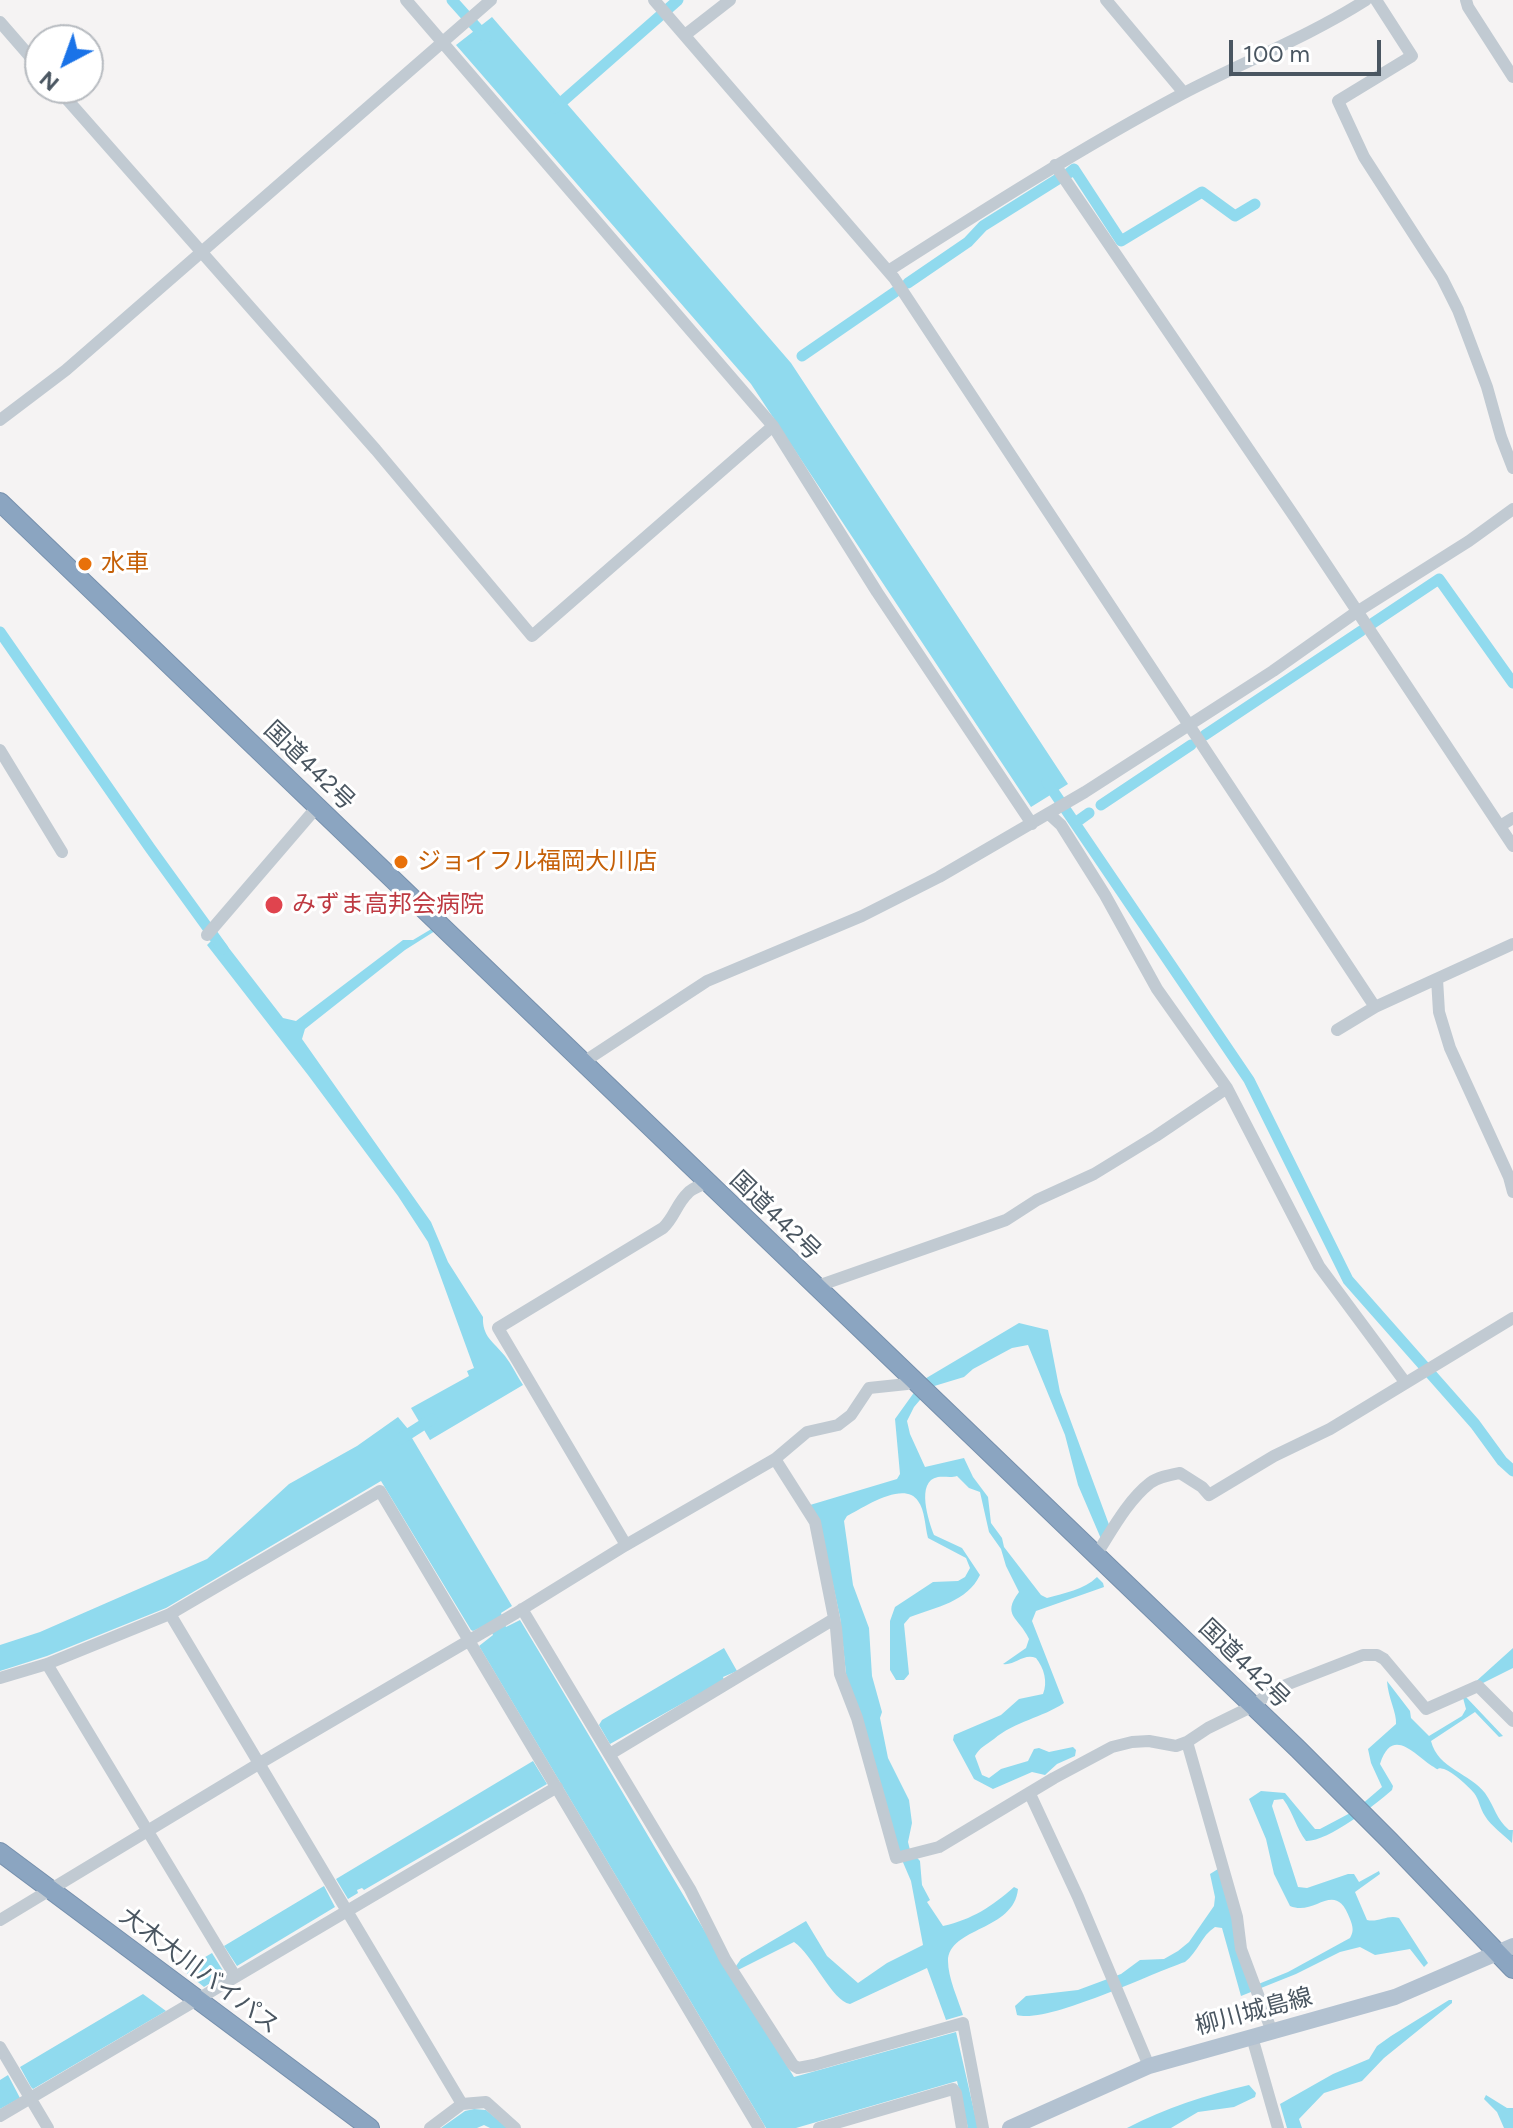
<!DOCTYPE html>
<meta charset="utf-8">
<style>
body{margin:0}
#map{position:relative;width:1513px;height:2128px;overflow:hidden;background:#f5f3f3;font-family:Figtree,sans-serif}
canvas{display:block}
.north{position:absolute;left:24px;top:24px;width:80px;height:80px;box-sizing:border-box;background:#fff;border:2px solid #b7bbc0;border-radius:50%;rotate:221deg;font-size:22px;font-weight:700;line-height:32px;text-align:center;color:#4a5661}
.north::after{content:'';display:block;margin:auto;width:28px;height:36px;background:#1a73e8;clip-path:polygon(50% 0,100% 100%,50% 72%,0 100%)}
.scale{position:absolute;left:1229px;top:40px;width:152px;height:36px;box-sizing:border-box;border:4px solid #4a5661;border-top:0;padding-left:10px;font-size:24px;line-height:28px;white-space:nowrap;color:#4a5661;-webkit-text-stroke:6px #fff;paint-order:stroke}
</style>
<div id="map">
<canvas width="1513" height="2128"></canvas>
<div class="north">N</div>
<div class="scale">100 m</div>
</div>
<script>
const ctx = document.querySelector('canvas').getContext('2d');
ctx.lineJoin = 'round';
function fill(path, color) { ctx.fillStyle = color; ctx.fill(path, 'evenodd'); }
function strokePath(path, color, width, dash) { ctx.strokeStyle = color; ctx.lineWidth = width; ctx.lineCap = dash ? 'butt' : 'round'; ctx.setLineDash(dash || []); ctx.stroke(path); }
function write(font, color, halo, rows, align = 'center') {
  ctx.font = font + ' Figtree,"Noto Sans JP",sans-serif'; ctx.lineWidth = 6; ctx.setLineDash([]); ctx.textBaseline = 'middle'; ctx.strokeStyle = halo; ctx.fillStyle = color; for (const [text, x, y, turn = 0] of rows) {
    ctx.save(); ctx.translate(x, y); ctx.rotate((+turn || 0) * Math.PI / 180); ctx.textAlign = isNaN(turn) ? turn : align; if (halo) ctx.strokeText(text, 0, 0); ctx.fillText(text, 0, 0); ctx.restore();
  }
}
fill(new Path2D(`
 M492 17 791 363 1068 784 1031 807 751 384 456 45Z
 M433 928 435 931 405 950 305 1029 302 1039 431 1222 448 1262 483 1317C482 1337 494 1342 505 1356 512 1365 517 1376 523 1385L430 1440 411 1408 469 1376 467 1371 474 1368 428 1242 398 1196 308 1075 207 945 218 934 283 1018 296 1021 403 940H413Z
 M1019 1323 1048 1330 1060 1392 1111 1530 1102 1541 1078 1485 1065 1435 1028 1345 1012 1348 973 1369 964 1377 931 1387 914 1407 907 1421 910 1434 925 1467 964 1458 973 1477 988 1497 991 1523 1002 1538 1004 1547 1041 1595 1047 1598C1064 1593 1084 1590 1097 1577L1103 1583 1104 1587 1036 1611 1032 1621 1064 1703C1042 1718 1015 1721 994 1739 986 1745 980 1747 975 1756L982 1775 989 1778 1001 1769 1028 1761 1034 1749 1039 1748 1049 1752 1073 1747 1076 1750 1075 1756 1057 1764 1045 1775 1032 1772 993 1789 974 1779 953 1740 954 1735 1001 1715 1019 1699 1043 1694C1048 1682 1044 1668 1036 1658 1023 1653 1015 1666 1003 1664L1026 1648 1029 1639C1019 1617 1001 1616 1019 1592L1006 1566 1001 1549 989 1532 980 1492 969 1488 957 1476C951 1478 944 1476 938 1477 915 1481 929 1522 934 1535L962 1548 980 1575C967 1602 936 1607 910 1617L904 1624 909 1674 904 1680H896L890 1670V1621L895 1607 933 1582 958 1581 965 1577 970 1568 966 1558 928 1538C925 1527 925 1510 918 1501 904 1480 863 1508 847 1516L844 1521 853 1585 869 1628 872 1676 882 1712 880 1718 888 1758 909 1800 912 1823 908 1842 910 1850 920 1861 922 1885 930 1900 927 1902 943 1926C973 1919 991 1907 1014 1887L1018 1889C1014 1931 949 1927 948 1961 948 1978 958 1999 963 2015L946 2020 927 1968 850 2004C832 2001 813 1955 794 1942L738 1970 736 1966 741 1959 806 1921 827 1956 858 1983 887 1963 923 1945 911 1881 902 1860 846 1674 840 1617 826 1553 810 1505 897 1479 900 1474 895 1419 923 1380Z
 M398 1417 413 1435 412 1438 512 1606 501 1613 506 1627 520 1620C612 1772 699 1926 794 2077L956 2032 978 2128H968L957 2081 796 2128H766L479 1646 493 1635 488 1624 473 1631 471 1630 381 1481 166 1608 47 1656 0 1671V1645L40 1632 207 1559 289 1484 357 1446Z
 M724 1648 737 1671 723 1677 724 1680 610 1744 599 1725 602 1720Z
 M1513 1648V1668L1473 1688 1466 1697 1503 1736 1499 1737 1475 1712 1431 1741C1438 1769 1470 1773 1485 1793 1495 1807 1496 1819 1509 1830H1513L1512 1843C1503 1834 1491 1826 1485 1816 1480 1809 1479 1799 1474 1793 1467 1785 1454 1773 1444 1769 1433 1766 1443 1773 1432 1766 1414 1754 1392 1726 1380 1764L1393 1786 1392 1790C1375 1805 1327 1842 1306 1841 1296 1828 1294 1814 1283 1799L1274 1800 1272 1806 1298 1887 1307 1888 1348 1874H1354L1359 1882 1379 1871 1380 1874 1355 1892 1367 1920C1378 1923 1388 1914 1399 1918L1428 1963 1424 1967 1410 1949 1375 1955 1360 1947 1340 1952 1296 1974 1241 1996 1222 1928 1215 1927C1201 1936 1198 1952 1185 1962 1149 1974 1048 2024 1017 2015L1015 2006 1026 1996 1078 1990 1121 1974 1140 1960 1164 1959 1178 1951 1189 1942 1214 1906 1215 1897 1210 1874 1218 1869 1251 1987 1288 1972 1350 1938C1354 1931 1353 1927 1350 1919 1335 1878 1316 1917 1290 1906L1274 1874 1266 1839 1249 1799 1261 1791 1285 1793 1315 1829H1320L1354 1811 1382 1787 1371 1763 1368 1749 1396 1724C1397 1713 1388 1698 1387 1681L1410 1711 1411 1718 1429 1736 1462 1716 1466 1709 1462 1694Z
 M533 1761 547 1784 364 1890 362 1888 357 1890 358 1893 348 1899 336 1879Z
 M324 1886 335 1907 237 1966 224 1946Z
 M212 1953 225 1974 204 1987 183 1970Z
 M143 1994 166 2011 33 2089 31 2087 20 2067Z
 M1449 2000H1452V2003L1384 2058 1362 2081 1324 2093 1299 2119 1302 2128H1287L1280 2104 1333 2074 1369 2059 1377 2046 1391 2036Z
 M8 2075 20 2098 0 2109V2080Z
 M1249 2085 1256 2093 1255 2097 1234 2107 1198 2112 1171 2128H1127C1166 2108 1205 2095 1249 2085Z
 M1486 2095 1507 2108H1513V2128H1504L1497 2112 1484 2099Z
 M474 2109 486 2110 508 2128H490L484 2125 477 2128H441L465 2111Z`), '#90daee');
strokePath(new Path2D(`
 M452 0 486 38
 M555 108 678 0
 M1069 173 1074 169 1121 241 1202 192 1235 216 1255 204
 M908 283 968 242 983 226 1058 179
 M802 356 895 292
 M1373 623 1439 579 1513 683
 M0 632 150 848 223 949
 M1205 735 1361 631
 M1047 782 1249 1080 1348 1280 1475 1424 1502 1461 1513 1471
 M1101 805 1191 745
 M1075 823 1089 813
 M399 1440 432 1419`), '#90daee', 11);
const highway = new Path2D(`
 M0 502 1298 1749 1390 1841 1513 1969
 M0 1852 370 2128`);
strokePath(highway, '#7690ad', 20);
strokePath(new Path2D(`
 M406 0 773 426 877 592 1032 824
 M654 0 894 278 1375 1007
 M1106 0 1184 93
 M1376 0 1412 56 1338 101 1364 157 1442 278 1458 310 1487 387 1501 437 1513 468
 M1466 0 1468 7 1513 77
 M0 22 40 68
 M685 35 730 0
 M57 88 376 450 532 636 773 426
 M1055 165 1296 519 1513 846
 M888 271C985 209 1081 148 1182 94 1243 62 1308 37 1366 0
 M0 420 66 370 491 0
 M0 750 62 852
 M1049 814 1061 825 1105 895 1157 989 1227 1088 1319 1266 1405 1382
 M1500 826 1513 818
 M207 935 317 807
 M1437 979 1439 1012 1450 1048 1509 1177 1513 1192
 M1337 1030 1375 1007 1513 944
 M582 1063 707 981 862 916 939 877 1085 792 1273 671 1355 613 1469 541 1513 509
 M815 1287 1006 1220 1037 1200 1094 1174 1156 1136 1227 1088
 M775 1459 815 1522 836 1628 840 1674 857 1718 896 1858 939 1847 1054 1778 1112 1747 1132 1742 1149 1741 1176 1746 1187 1742 1208 1728 1253 1706 1273 1690 1363 1655H1377L1384 1659 1426 1709 1478 1686 1513 1721
 M626 1545 498 1328 663 1228C674 1218 677 1203 688 1193 692 1188 700 1186 706 1183
 M1096 1555C1111 1532 1127 1501 1150 1483 1158 1477 1170 1475 1180 1473L1202 1487 1209 1495 1274 1456 1330 1429 1513 1318
 M522 1609 690 1889 725 1959 793 2065 798 2068 814 2065 963 2023 983 2128
 M170 1614 462 2104
 M47 1664 235 1976
 M0 1678 47 1664 170 1614 380 1491 759 2128
 M1187 1742 1237 1917 1241 1949 1272 2032
 M610 1754 834 1619
 M1030 1794 1078 1897 1149 2066
 M0 1920 260 1763 516 1613 626 1545 775 1459 807 1432 838 1425 851 1415 869 1388 907 1384 911 1376
 M1252 2037 1278 2128
 M0 2047 48 2128
 M0 2116 557 1787
 M430 2128 462 2104 486 2102 515 2128
 M819 2128 953 2089 956 2093 962 2128`), '#c1cad2', 12);
strokePath(new Path2D(`
 M1010 2128 1149 2066 1395 1997 1513 1946`), '#b3c2d1', 16);
strokePath(highway, '#8ba5c1', 18);
for (const [x, y, r, color] of [
 [85,564,8,"#e8710a"],
 [401,862,8,"#e8710a"],
 [274,905,10,"#e0444e"]
]) { const dot = new Path2D(); dot.arc(x, y, r, 0, 2 * Math.PI); ctx.fillStyle = color; ctx.fill(dot); strokePath(dot, '#fff', 3); }
write('24px', '#c56008', '#fff', [
 ["水車",101,564],
 ["ジョイフル福岡大川店",417,862]
], 'left');
write('24px', '#4a5661', '#fff', [
 ["国道442号",309,766,44],
 ["国道442号",775,1216,44],
 ["国道442号",1244,1664,44],
 ["大木大川バイパス",199,1971,37],
 ["柳川城島線",1254,2012,-15]
]);
write('24px', '#be3a42', '#fff', [
 ["みずま高邦会病院",292,905]
], 'left');
</script>
